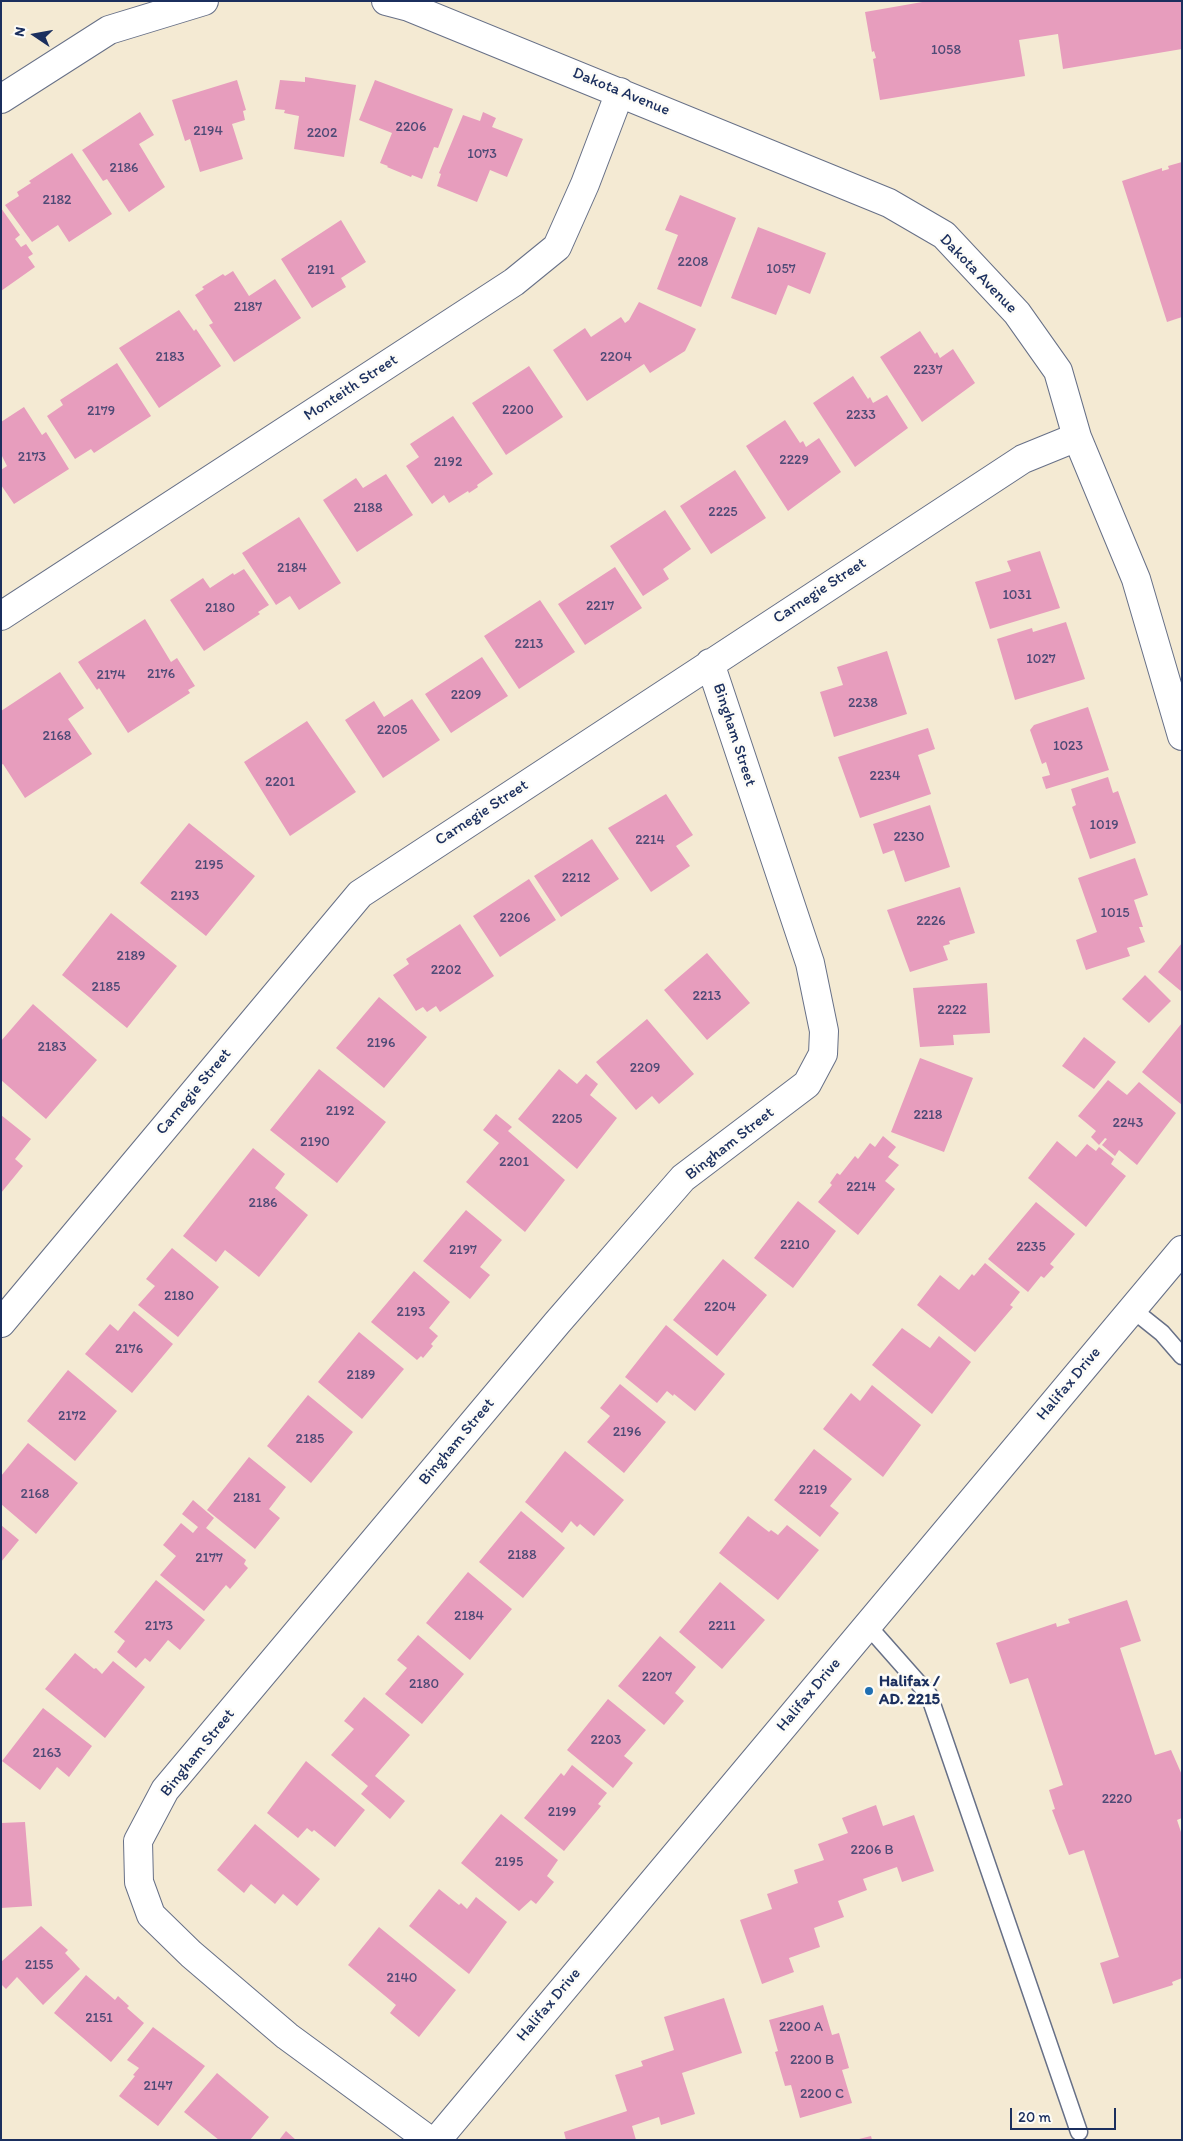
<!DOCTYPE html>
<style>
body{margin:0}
#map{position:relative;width:1183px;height:2141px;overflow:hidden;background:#f4ead3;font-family:Itim,sans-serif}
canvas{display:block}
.frame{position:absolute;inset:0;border:2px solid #1b2f5e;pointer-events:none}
.north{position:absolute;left:10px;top:10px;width:50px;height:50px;-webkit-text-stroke:4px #fdfcf7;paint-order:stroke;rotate:282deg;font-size:14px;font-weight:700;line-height:20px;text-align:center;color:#1b2f5e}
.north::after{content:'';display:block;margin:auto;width:18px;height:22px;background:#1b2f5e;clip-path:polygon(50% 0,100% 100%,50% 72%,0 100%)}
.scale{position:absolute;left:1010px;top:2108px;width:106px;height:22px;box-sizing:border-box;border:2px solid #1b2f5e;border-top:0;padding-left:6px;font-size:15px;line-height:18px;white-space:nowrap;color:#1b2f5e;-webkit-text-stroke:4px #fdfcf7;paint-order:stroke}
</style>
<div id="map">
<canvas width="1183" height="2141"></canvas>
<div class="frame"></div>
<div class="north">N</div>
<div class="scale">20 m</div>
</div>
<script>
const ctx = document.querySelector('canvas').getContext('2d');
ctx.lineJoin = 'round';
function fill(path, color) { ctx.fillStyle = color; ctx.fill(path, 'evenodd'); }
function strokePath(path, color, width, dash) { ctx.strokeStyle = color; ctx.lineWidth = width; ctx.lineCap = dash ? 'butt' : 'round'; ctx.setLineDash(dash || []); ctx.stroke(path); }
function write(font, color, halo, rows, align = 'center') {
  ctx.font = font + ' Itim,sans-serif'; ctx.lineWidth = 5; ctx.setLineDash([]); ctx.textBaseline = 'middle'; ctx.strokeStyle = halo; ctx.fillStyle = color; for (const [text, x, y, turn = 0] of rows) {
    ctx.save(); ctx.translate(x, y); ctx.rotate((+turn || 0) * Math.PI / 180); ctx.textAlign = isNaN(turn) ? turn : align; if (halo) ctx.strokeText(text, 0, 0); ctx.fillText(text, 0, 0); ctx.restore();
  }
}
fill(new Path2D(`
 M928 1H1182V49L1063 69 1058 34 1019 40 1025 76 880 100 873 59 876 58 874 51 872 52 865 12Z
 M305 77 356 85 344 157 294 149 299 116 284 113 285 110 275 109 280 80 305 82Z
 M237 80 246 110 243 111 245 120 232 124 243 159 200 172 190 139 185 141 172 100Z
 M375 80 453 109 438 148 434 147 422 179 412 175 411 177 387 167 388 166 380 163 392 133 359 120Z
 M140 112 154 135 139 144 165 187 129 212 107 179 103 181 82 150Z
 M483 112 496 118 492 127 523 139 507 177 490 170 477 202 437 186 441 174 439 173 463 115 480 121Z
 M72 153 112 214 69 242 58 225 32 242 5 205 19 196 17 192 31 183 29 181Z
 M1182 162V317L1167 322 1122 181 1162 168V171L1169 169 1168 166Z
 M680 195 736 218 701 307 657 289 678 235 665 230Z
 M1 208 20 235 15 239 21 247 26 244 33 254 28 257 35 267 1 291Z
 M341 220 366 262 341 278 346 287 312 308 281 259Z
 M758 227 826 253 810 294 788 285 776 315 731 298Z
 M233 271 249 296 275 279 301 318 234 362 209 325 213 323 195 295 204 289 202 287 223 274 225 276Z
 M639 302 696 329 685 351 650 373 644 364 587 401 553 350 585 328 591 337 621 317 625 323 629 320Z
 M179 310 194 331 196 329 221 366 159 408 119 348Z
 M920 331 935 354 937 352 940 358 953 349 975 383 922 422 880 357Z
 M117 363 151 416 94 453 91 449 75 459 47 416 63 405 60 400Z
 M529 366 563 417 506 455 472 403Z
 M853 376 868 399 870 397 873 403 887 395 908 428 855 467 813 403Z
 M24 407 42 435 46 432 69 469 14 504 1 485V470L7 466 1 454V422Z
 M453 416 493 474 477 485 478 487 469 493 468 491 449 503 444 495 432 504 406 466 419 457 410 444Z
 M785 420 800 443 803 441 806 447 819 438 841 472 788 511 746 446Z
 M735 470 766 518 711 554 680 506Z
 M386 474 413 515 357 552 323 500 356 478 363 488Z
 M665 510 691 549 663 569 669 579 643 596 610 546Z
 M299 517 341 583 299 610 290 596 276 605 242 553Z
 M1040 551 1060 608 990 629 975 582 1011 571 1007 561Z
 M615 567 642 608 585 645 558 604Z
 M244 569 269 605 258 612 260 614 204 651 170 600 203 578 210 588 233 573 234 575Z
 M540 600 575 652 519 689 484 636Z
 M145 619 171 662 177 658 195 686 188 690 190 693 128 733 99 688 97 690 78 662Z
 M1066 622 1085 679 1015 700 997 639 1032 628 1033 632Z
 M887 651 907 714 834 737 820 692 843 685 837 667Z
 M482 657 508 696 451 733 425 694Z
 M60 672 84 708 68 719 92 754 25 798 3 764 1 765V711Z
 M412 699 440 740 383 778 345 720 374 701 384 717Z
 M1088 707 1109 770 1046 789 1042 777 1050 775 1046 762 1042 764 1030 730 1034 725Z
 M307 721 356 792 290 836 244 762Z
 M928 728 935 749 918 755 931 794 860 818 838 757Z
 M1108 777 1113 793 1118 791 1136 843 1090 859 1072 807 1076 805 1071 789Z
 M666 794 693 835 676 846 690 866 651 892 608 828Z
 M930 805 950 867 905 882 894 850 883 854 873 824Z
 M189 823 255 876 206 936 140 883Z
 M592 839 619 879 561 917 534 876Z
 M1135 858 1148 895 1134 900 1143 927H1139L1145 942 1127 948 1130 956 1086 970 1076 940 1097 932 1078 878Z
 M529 879 556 920 500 957 473 916Z
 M960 887 975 933 949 941 950 944 943 946 948 960 910 972 887 910Z
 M111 913 177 966 127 1028 62 975Z
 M460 924 494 976 440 1012 436 1006 427 1012 423 1007 416 1011 393 975 409 964 406 959Z
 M1182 943V992L1158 972Z
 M707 953 750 1003 707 1040 664 990Z
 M1145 975 1171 1001 1149 1023 1122 999Z
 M987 983 990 1033 953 1035 954 1045 920 1047 913 988Z
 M379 997 427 1037 384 1088 336 1048Z
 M33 1004 97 1060 46 1119 1 1080V1041Z
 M647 1019 694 1074 659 1104 652 1096 636 1110 596 1062Z
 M1182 1023V1105L1142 1072Z
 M1084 1037 1116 1062 1094 1089 1062 1066Z
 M920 1058 973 1078 944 1152 891 1132Z
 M319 1069 386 1122 337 1183 270 1130Z
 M559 1069 577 1084 586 1074 598 1084 590 1095 617 1118 577 1169 518 1119Z
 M1108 1080 1127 1095 1139 1082 1176 1113 1137 1165 1119 1150 1115 1156 1102 1145 1107 1139 1105 1138 1099 1145 1091 1137 1096 1131 1078 1116Z
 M496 1114 512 1127 508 1131 565 1180 525 1232 466 1182 499 1143 483 1130Z
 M1 1115 31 1139 15 1159 23 1166 1 1193Z
 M883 1136 896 1147 888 1157 899 1165 885 1181 895 1189 858 1235 818 1202 832 1185 830 1183 837 1173 840 1175 855 1156 858 1159 870 1143 875 1147Z
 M1057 1141 1076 1157 1087 1144 1096 1151 1099 1147 1114 1159 1111 1164 1126 1176 1086 1227 1028 1178Z
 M253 1148 285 1174 275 1188 308 1215 259 1277 225 1250 216 1262 183 1236Z
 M798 1201 836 1231 793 1288 754 1258Z
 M1036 1202 1075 1234 1050 1264 1054 1267 1044 1278 1041 1276 1028 1292 988 1259Z
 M466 1210 502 1240 480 1267 490 1275 470 1299 423 1261Z
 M172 1248 219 1287 178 1337 138 1305 155 1286 146 1279Z
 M723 1259 767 1295 717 1356 673 1320Z
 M985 1263 1020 1292 1010 1305 1013 1307 975 1352 917 1305 940 1275 959 1290 972 1274 974 1276Z
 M414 1271 450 1302 429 1328 438 1336 431 1344 433 1346 423 1358 421 1356 417 1360 371 1322Z
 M134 1311 173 1344 132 1393 85 1354 110 1324 118 1331Z
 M666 1325 725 1374 695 1411 674 1394 673 1396 667 1391 657 1403 625 1377Z
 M902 1328 930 1348 939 1336 971 1362 932 1414 872 1365Z
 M359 1332 404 1369 362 1419 318 1382Z
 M68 1370 117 1411 75 1461 27 1421Z
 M620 1384 666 1422 624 1473 587 1442 610 1416 600 1408Z
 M872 1385 921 1425 883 1477 823 1429 851 1393 860 1401Z
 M308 1395 353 1432 311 1483 267 1446Z
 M28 1443 78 1483 36 1534 1 1504V1476Z
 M814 1449 852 1479 830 1506 839 1513 820 1537 774 1500Z
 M565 1451 624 1500 594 1536 580 1524 577 1527 571 1521 562 1533 525 1502Z
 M249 1457 286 1487 269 1509 280 1518 255 1549 207 1510Z
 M193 1500 214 1518 206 1528 246 1560 244 1564 248 1568 230 1589 226 1585 204 1611 160 1575 176 1556 163 1545 181 1523 193 1533 198 1527 182 1514Z
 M521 1511 565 1548 523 1598 479 1562Z
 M748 1516 769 1532 771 1530 778 1535 787 1525 819 1550 778 1600 719 1553Z
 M1 1525 19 1540 1 1562Z
 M468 1572 512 1609 470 1660 426 1623Z
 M156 1580 205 1620 180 1650 168 1640 150 1662 145 1658 136 1668 117 1652 125 1641 114 1632Z
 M720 1582 765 1620 722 1669 679 1632Z
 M1127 1600 1141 1641 1120 1648 1155 1755 1171 1750 1182 1775V1818L1177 1820 1182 1835V1978L1172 1982 1173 1985 1113 2004 1100 1963 1119 1957 1084 1850 1069 1855 1052 1810 1055 1809 1049 1790 1063 1785 1028 1678 1010 1684 996 1643 1056 1623 1057 1627 1070 1623 1068 1619Z
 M418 1635 464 1674 422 1724 385 1694 407 1668 397 1660Z
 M660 1636 696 1667 675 1693 684 1701 664 1725 618 1686Z
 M75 1653 94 1669 96 1668 102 1674 113 1661 145 1687 105 1738 45 1689Z
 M364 1697 410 1735 375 1776 405 1801 390 1819 361 1794 368 1786 331 1755 354 1729 344 1721Z
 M608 1699 646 1730 624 1756 633 1763 613 1788 567 1750Z
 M43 1708 92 1746 69 1777 57 1767 40 1790 2 1761Z
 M306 1761 365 1810 335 1847 314 1830 312 1832 307 1828 298 1838 267 1813Z
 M572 1765 607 1793 598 1804 601 1806 564 1851 524 1818 561 1773 564 1776Z
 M876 1805 883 1826 914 1815 934 1871 902 1882 897 1867 863 1879 867 1890 838 1901 844 1917 814 1928 820 1947 789 1958 794 1972 762 1984 740 1920 772 1909 767 1894 798 1883 794 1870 824 1860 818 1844 848 1833 842 1818Z
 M501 1814 558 1860 547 1876 554 1882 536 1904 531 1900 519 1911 461 1863Z
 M25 1822 32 1906 1 1908V1823Z
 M255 1824 320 1879 297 1906 283 1894 275 1904 251 1884 244 1893 217 1870Z
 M439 1889 459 1905 461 1903 467 1909 476 1897 507 1922 469 1974 409 1926Z
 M41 1926 68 1950 65 1953 80 1969 43 2005 17 1977 6 1989 1 1984V1962Z
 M379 1927 456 1990 419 2037 390 2013 396 2005 348 1965Z
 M86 1975 115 2000 118 1996 129 2006 127 2008 144 2023 111 2062 54 2013Z
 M724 1998 742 2053 682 2073 695 2114 661 2125 659 2117 632 2126 636 2140H566L564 2132 627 2111 615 2075 643 2066 641 2061 674 2050 664 2017Z
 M823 2005 832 2035 839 2033 849 2068 842 2070 852 2103 800 2118 791 2085 785 2086 775 2052 778 2051 769 2020Z
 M153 2027 205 2066 158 2126 119 2096 135 2076 133 2075 139 2068 127 2060Z
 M217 2073 269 2117 250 2140H219L184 2112Z
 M286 2131 296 2140H279Z
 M871 2136 872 2140H859V2139Z`), '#e79dbd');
const service = new Path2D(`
 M1132 1309 1162 1333 1182 1356
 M868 1626 929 1695 1079 2132`);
const minor = new Path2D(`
 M386 1 409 7 889 203 944 235 1017 313 1058 371 1077 437 1136 579 1182 736
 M1 99 109 30 204 1
 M1 616 514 282 557 247 585 184 620 92
 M1 1323 360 894 1023 459 1077 437
 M429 2140 287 2036 191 1954 151 1915 139 1882 138 1841 165 1790 557 1323 683 1178 807 1084 823 1054 824 1031 810 963 710 663`);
const tertiary = new Path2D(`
 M437 2140 1182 1250`);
strokePath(service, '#677087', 19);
strokePath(minor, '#677087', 30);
strokePath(tertiary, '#677087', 30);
strokePath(service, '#fff', 16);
strokePath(minor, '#fff', 28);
strokePath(tertiary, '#fff', 28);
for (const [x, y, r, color] of [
 [869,1691,5,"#1f6fb2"]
]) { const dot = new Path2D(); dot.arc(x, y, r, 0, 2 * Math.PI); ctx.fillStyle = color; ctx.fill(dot); strokePath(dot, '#fdfcf7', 2); }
write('14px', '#4e4a76', null, [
 ["1058",946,50],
 ["2206",411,127],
 ["2194",208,131],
 ["2202",322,133],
 ["1073",482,154],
 ["2186",124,168],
 ["2182",57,200],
 ["2208",693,262],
 ["1057",781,269],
 ["2191",321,270],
 ["2187",248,307],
 ["2183",170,357],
 ["2204",616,357],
 ["2237",928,370],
 ["2200",518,410],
 ["2179",101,411],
 ["2233",861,415],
 ["2173",32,457],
 ["2229",794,460],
 ["2192",448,462],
 ["2188",368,508],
 ["2225",723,512],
 ["2184",292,568],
 ["1031",1017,595],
 ["2217",600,606],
 ["2180",220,608],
 ["2213",529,644],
 ["1027",1041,659],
 ["2176",161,674],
 ["2174",111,675],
 ["2209",466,695],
 ["2238",863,703],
 ["2205",392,730],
 ["2168",57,736],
 ["1023",1068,746],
 ["2234",885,776],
 ["2201",280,782],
 ["1019",1104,825],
 ["2230",909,837],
 ["2214",650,840],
 ["2195",209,865],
 ["2212",576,878],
 ["2193",185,896],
 ["1015",1115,913],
 ["2206",515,918],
 ["2226",931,921],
 ["2189",131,956],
 ["2202",446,970],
 ["2185",106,987],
 ["2213",707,996],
 ["2222",952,1010],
 ["2196",381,1043],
 ["2183",52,1047],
 ["2209",645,1068],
 ["2192",340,1111],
 ["2218",928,1115],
 ["2205",567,1119],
 ["2243",1128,1123],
 ["2190",315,1142],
 ["2201",514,1162],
 ["2214",861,1187],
 ["2186",263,1203],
 ["2210",795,1245],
 ["2235",1031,1247],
 ["2197",463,1250],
 ["2180",179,1296],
 ["2204",720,1307],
 ["2193",411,1312],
 ["2176",129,1349],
 ["2189",361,1375],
 ["2172",72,1416],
 ["2196",627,1432],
 ["2185",310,1439],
 ["2219",813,1490],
 ["2168",35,1494],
 ["2181",247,1498],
 ["2188",522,1555],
 ["2177",209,1558],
 ["2184",469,1616],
 ["2173",159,1626],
 ["2211",722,1626],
 ["2207",657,1677],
 ["2180",424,1684],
 ["2203",606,1740],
 ["2163",47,1753],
 ["2220",1117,1799],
 ["2199",562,1812],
 ["2206 B",872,1850],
 ["2195",509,1862],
 ["2155",39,1965],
 ["2140",402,1978],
 ["2151",99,2018],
 ["2200 A",801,2027],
 ["2200 B",812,2060],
 ["2147",158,2086],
 ["2200 C",822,2094]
]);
write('16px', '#1b2f5e', '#fdfcf7', [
 ["Dakota Avenue",621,92,22],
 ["Dakota Avenue",978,274,46],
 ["Monteith Street",351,388,-33],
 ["Carnegie Street",820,591,-33],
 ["Bingham Street",734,735,72],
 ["Carnegie Street",482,813,-33],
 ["Carnegie Street",194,1092,-50],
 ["Bingham Street",730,1144,-38],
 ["Halifax Drive",1069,1384,-50],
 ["Bingham Street",457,1442,-50],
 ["Halifax Drive",809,1695,-50],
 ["Bingham Street",198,1753,-51],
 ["Halifax Drive",549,2005,-50]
]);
write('bold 16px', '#1b2f5e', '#fdfcf7', [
 ["Halifax /",879,1682],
 ["AD. 2215",879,1700]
], 'left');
</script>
